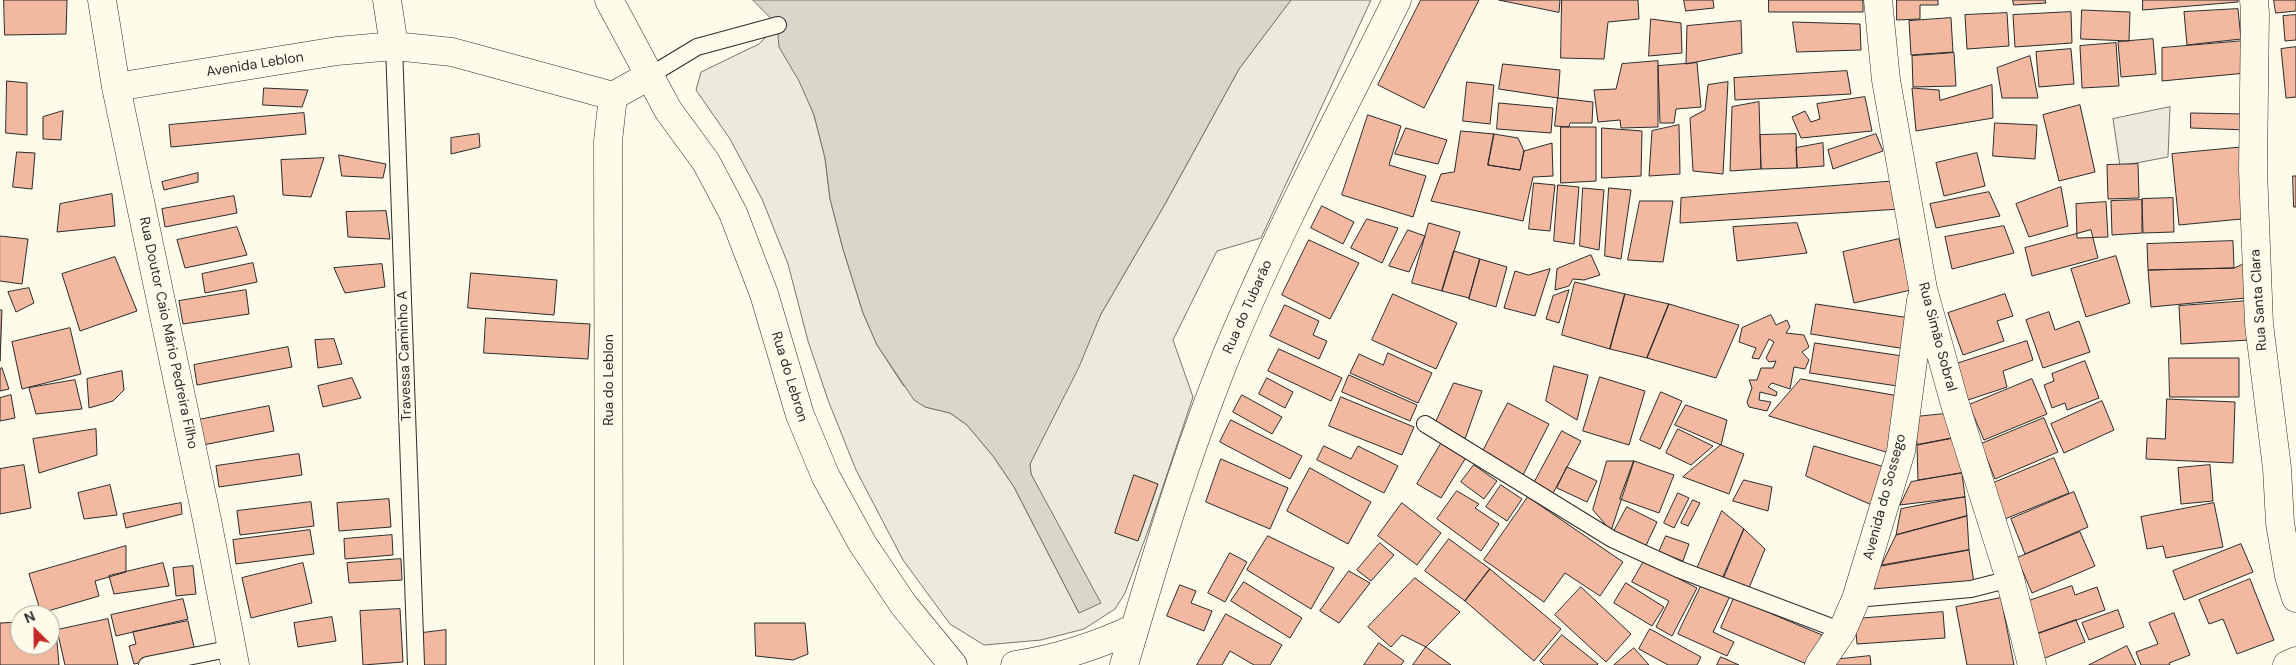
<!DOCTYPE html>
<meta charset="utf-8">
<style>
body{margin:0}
#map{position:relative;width:2296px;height:665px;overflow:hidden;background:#fdfbea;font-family:"DM Sans",sans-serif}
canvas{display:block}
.north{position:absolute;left:10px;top:605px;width:50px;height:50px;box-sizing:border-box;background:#fdfbea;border:1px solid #a9a89e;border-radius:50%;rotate:337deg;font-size:14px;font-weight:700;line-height:20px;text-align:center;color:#2b2b2b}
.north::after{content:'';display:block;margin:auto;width:18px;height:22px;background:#c62828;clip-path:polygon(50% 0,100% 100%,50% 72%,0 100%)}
</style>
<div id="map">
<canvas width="2296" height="665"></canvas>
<div class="north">N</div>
</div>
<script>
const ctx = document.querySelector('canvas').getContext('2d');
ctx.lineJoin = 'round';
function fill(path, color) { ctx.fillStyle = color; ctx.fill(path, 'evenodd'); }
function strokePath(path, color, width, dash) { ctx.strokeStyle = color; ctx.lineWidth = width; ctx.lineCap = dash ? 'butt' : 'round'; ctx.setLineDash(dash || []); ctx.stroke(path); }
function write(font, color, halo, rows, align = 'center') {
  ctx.font = font + ' "DM Sans",sans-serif'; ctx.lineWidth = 4; ctx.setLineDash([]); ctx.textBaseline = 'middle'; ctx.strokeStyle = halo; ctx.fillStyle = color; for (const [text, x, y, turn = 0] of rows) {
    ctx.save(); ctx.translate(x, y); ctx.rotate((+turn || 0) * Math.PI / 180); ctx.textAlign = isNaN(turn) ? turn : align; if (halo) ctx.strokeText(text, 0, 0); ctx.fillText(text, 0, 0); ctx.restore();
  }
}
const green = new Path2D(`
 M1291 0H1371L1261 238 1217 251 1173 340 1193 397 1149 528 1125 593 1115 609 1084 629 1041 640 984 645 950 624 903 560 856 470 828 400 808 341 788 264 762 199 730 139 696 90 701 72 759 44 778 25 814 115 825 158 830 199 843 249 863 313 877 345 903 385 925 407 950 413 967 425 993 456 1014 487 1079 613 1042 495 1031 474 1030 464 1101 314 1165 204 1239 69Z
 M2170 107 2168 157 2120 166 2113 119Z`);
fill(green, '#ecebdb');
strokePath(green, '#74746e', 1);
const water = new Path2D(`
 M753 0H1291L1239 69 1165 204 1101 314 1079 367 1030 464 1031 474 1101 603 1079 613 1014 487 993 456 967 425 950 413 925 407 914 400 877 345 863 313 843 249 830 199 825 158 814 115 799 81 779 47 777 25Z`);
fill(water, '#d8d7c9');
strokePath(water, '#74746e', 1);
const building = new Path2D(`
 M4 0H67L66 34 5 35Z
 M1421 0H1479L1424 108 1378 85Z
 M1499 0H1560L1559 12Z
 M1562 0H1638L1639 19 1608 22 1604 59 1561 58Z
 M1684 0H1713L1714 8 1686 11Z
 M1769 0H1863V12H1769Z
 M1897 0H1938V5H1920V19L1897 20Z
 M2013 0H2045L2046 3 2014 5Z
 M2143 0H2238V2L2143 10Z
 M2274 0H2296V11L2276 13Z
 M2238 9 2241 39 2187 45 2184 12Z
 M2082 10 2130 12 2129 41 2081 39Z
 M2071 12 2072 43 2015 47 2013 15Z
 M2007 13 2009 46 1967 49 1965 15Z
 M2296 15V40L2285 41 2283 16Z
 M1951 18 1953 52 1911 55 1909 21Z
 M1651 19 1681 23 1682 53 1649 56Z
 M1741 21 1742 53 1686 64 1687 26Z
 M1793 22 1860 24 1861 50 1797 52Z
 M2153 39 2156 74 2121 77 2118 42Z
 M2244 41 2246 73 2162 81V48Z
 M2116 43 2119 86 2082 88 2080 46Z
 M2296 47V97L2286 98 2281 49Z
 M2071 49 2074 84 2039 87 2036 52Z
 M1954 53 1956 86 1913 87 1912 56Z
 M2030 56 2038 98H2002L1997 68Z
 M1658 61V127L1621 128 1620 120 1598 122 1594 90 1616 89 1622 64Z
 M1697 63 1701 107 1676 109 1674 123H1660L1658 66Z
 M1503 64 1560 70 1558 98 1499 89Z
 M1847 71 1851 94 1735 100 1734 78Z
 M7 81 27 83V135L6 133Z
 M1467 82 1494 85 1490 124 1463 121Z
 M1728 82 1723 174 1693 171 1690 118 1705 110 1708 85Z
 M1992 85 1993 118 1916 131 1912 88 1939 90 1940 100Z
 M264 88 308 90 302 107 263 105Z
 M1865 97 1872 131 1801 138 1792 117 1805 111 1811 122 1820 119 1817 104Z
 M1558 98 1593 102 1592 123H1570L1569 127 1555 126Z
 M1759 102 1761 169 1730 171 1732 107Z
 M1499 103 1553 108 1551 133 1497 129Z
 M2080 105 2095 172 2059 181 2043 115Z
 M63 111 61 140 43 139V117Z
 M304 113 306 134 171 147 169 125Z
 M2191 113 2248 114V130L2191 128Z
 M1368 115 1401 126 1389 165 1426 176 1413 217 1342 195Z
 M1995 123 2037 125 2035 159 1993 156Z
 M1679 125 1680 174 1649 176 1652 131Z
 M1561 127H1596V181L1561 183Z
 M1406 128 1447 140 1438 164 1395 154Z
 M1602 128 1642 131 1641 176 1602 178Z
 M1461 131 1494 134 1488 165 1520 170 1524 151 1552 143 1553 176 1533 177 1523 221 1431 201 1441 174 1454 172Z
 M479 134 480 147 451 154V138Z
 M1494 134 1518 138 1524 151 1520 170 1488 165Z
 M1796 134 1797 168 1761 169 1760 135Z
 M1876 134 1883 151 1833 169 1828 150Z
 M1823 143 1824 166 1797 168 1796 148Z
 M2245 147 2252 218 2179 225 2172 154Z
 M17 152 35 153 32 189 13 187Z
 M1977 153 1985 186 1944 196 1936 163Z
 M339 155 386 164 383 178 342 176Z
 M324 158 311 197 283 195 281 160Z
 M2138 164 2139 198 2108 199 2107 165Z
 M198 173V182L164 190 162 182Z
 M2293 176H2296V207H2294Z
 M1897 181 1900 209 1680 223 1681 198Z
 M1534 183 1555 185 1550 231 1529 229Z
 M1558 185 1579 187 1574 244 1554 241Z
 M2061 187 2068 226 2029 237 2016 204Z
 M1583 188 1604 190 1599 250 1580 246Z
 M1609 188 1631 190 1621 259 1605 256Z
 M1989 192 2000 216 1936 228 1930 204Z
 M112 194 115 226 57 232 60 204Z
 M234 196 237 213 165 227 162 209Z
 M2173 198 2174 232 2143 233 2142 199Z
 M2142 200V233L2112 235 2111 201Z
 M1640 201H1673L1663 262 1628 260Z
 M2106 202 2108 237 2077 238 2076 204Z
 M1322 206 1354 222 1343 244 1311 228Z
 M386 211 390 239 348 237 346 212Z
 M1367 219 1398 228 1382 263 1351 248Z
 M1429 223 1460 232 1442 291 1412 283Z
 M1797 223 1807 253 1737 261 1733 227Z
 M2004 226 2014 253 1952 269 1945 237Z
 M237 227 247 255 185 268 177 240Z
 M1408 230 1425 236 1409 272 1389 266Z
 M2091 230 2098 258 2032 276 2025 248Z
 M0 236 28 239 22 284 0 281Z
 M1899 239 1911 290 1854 303 1843 252Z
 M1309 240 1359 263 1330 319 1282 295Z
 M2233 241 2234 268 2148 270 2147 244Z
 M1454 251 1480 259 1469 298 1442 291Z
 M1591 255 1600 275 1584 280 1573 279 1569 286 1555 290 1557 269Z
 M2116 256 2130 303 2086 317 2071 269Z
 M115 257 137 311 80 331 62 274Z
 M1480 259 1507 267 1496 307 1469 299Z
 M253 263 257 282 205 293 202 274Z
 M382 264 385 287 345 293 334 268Z
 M2244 264 2246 298 2151 307 2148 270 2234 268Z
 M1550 269 1535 316 1504 308 1515 271 1528 275Z
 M471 273 557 280 554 315 468 308Z
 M1575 282 1625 294 1610 349 1562 335Z
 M29 288 34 303 16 312 8 292Z
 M246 290 249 314 183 324 179 301Z
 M1569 290 1559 323 1546 319 1553 296Z
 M1393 294 1457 323 1436 369 1372 340Z
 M1625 294 1669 304 1647 358 1610 349Z
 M2005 294 2013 316 1997 321 2004 341 1963 355 1948 313Z
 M2248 301 2250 340 2181 344 2179 306Z
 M1669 304 1739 325 1716 378 1647 358Z
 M1816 304 1910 318 1906 349 1811 334Z
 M1285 305 1319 321 1313 335 1327 341 1319 359 1270 336Z
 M0 310H2L0 361Z
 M2049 312 2055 330 2079 321 2090 352 2043 368 2026 320Z
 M1771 315 1776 325 1787 320 1790 327 1786 333 1804 335 1809 347 1802 352 1809 360 1805 369 1794 367 1790 389 1772 383 1768 387 1777 392 1776 396 1760 392 1759 400 1771 402 1767 411 1749 407 1747 402 1752 388 1749 380H1757L1761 368H1773L1776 361 1769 362 1766 358 1774 342 1769 339 1759 359 1752 358 1756 348 1739 342 1742 328Z
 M486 318 590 324 588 359 484 353Z
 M70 328 81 374 22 389 12 342Z
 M334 339 342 364 318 368 315 340Z
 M2027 341 2033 360 2003 371 2007 387 1968 400 1956 364Z
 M1815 343 1909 357 1904 387 1810 373Z
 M288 347 292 367 197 385 194 365Z
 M1279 349 1342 378 1331 401 1268 371Z
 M1388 353 1432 373 1418 403 1350 373 1359 354 1383 365Z
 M2169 358H2239V397H2170Z
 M2085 361 2099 398 2067 410 2065 403 2052 408 2044 385 2054 381 2052 374Z
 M1554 366 1588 375 1577 420 1546 401Z
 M2 368 9 389 0 391V369Z
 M122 371 124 390 113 401 89 408 87 379Z
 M1349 375 1417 405 1410 421 1342 392Z
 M1600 377 1645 391 1629 445 1583 431Z
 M352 378 361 398 323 407 318 386Z
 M1267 378 1293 392 1285 408 1259 394Z
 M1801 379 1899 396 1889 453 1769 416Z
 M2032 379 2047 414 1984 440 1969 405Z
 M75 380 82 409 36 414 29 388Z
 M1454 383 1482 391 1464 442 1435 424Z
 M1661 392 1682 401 1660 449 1640 440Z
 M11 395 15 418 0 421V398Z
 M1242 395 1282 417 1272 434 1233 412Z
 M1341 397 1414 427 1402 455 1329 426Z
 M2167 399 2235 402 2233 463 2146 459 2147 438 2165 439Z
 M2102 401 2114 430 2064 453 2051 424Z
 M1508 403 1549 424 1523 475 1482 453Z
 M1686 405 1727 420 1721 445 1675 425Z
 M269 406 274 431 203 445 198 420Z
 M1954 413 1959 437 1917 445 1915 417Z
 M2044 418 2058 452 1995 479 1981 444Z
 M1231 420 1302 456 1290 479 1220 442Z
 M96 429 97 455 39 473 33 439Z
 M1678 429 1713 446 1691 465 1666 453Z
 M1562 431 1581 441 1552 495 1533 485Z
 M1959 437 1962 473 1918 480 1917 445Z
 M1442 442 1467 456 1441 498 1417 484Z
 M1721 445 1744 454 1729 494 1683 477Z
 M1324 446 1351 459 1358 446 1398 466 1384 493 1317 460Z
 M1814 446 1888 468 1874 506 1806 476Z
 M299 454 302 475 219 487 216 466Z
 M2054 458 2069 493 2005 519 1991 484Z
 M1221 459 1288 488 1270 529 1206 502Z
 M1607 461H1634L1611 531 1593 510Z
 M1634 461 1674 475 1659 513 1620 499Z
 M24 465 31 508 0 514V469Z
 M1474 465 1497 481 1484 499 1461 482Z
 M2210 465 2213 501 2181 504 2178 468Z
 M1567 467 1597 481 1587 502 1557 488Z
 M1310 468 1371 502 1348 544 1287 511Z
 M1962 473 1965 497 1900 505 1911 482Z
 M1134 475 1158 484 1138 541 1115 533Z
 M1744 480 1772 487 1768 511 1733 501Z
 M110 485 117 515 84 519 78 493Z
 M1501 485 1522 499 1507 521 1486 507Z
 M1457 491 1479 504 1475 508 1499 524 1481 551 1437 519Z
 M2074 492 2088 527 2025 554 2011 519Z
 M1678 493 1689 498 1674 528 1664 523Z
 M1528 497 1623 562 1600 596 1565 573 1544 602 1484 560Z
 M1965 497 1967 516 1896 535 1901 509Z
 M389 499 391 527 339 531 337 503Z
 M1693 500 1700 503 1688 526 1681 523Z
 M311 502 314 526 240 535 237 511Z
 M181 503 182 514 126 528 123 514Z
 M1402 503 1441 533 1417 565 1378 536Z
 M2214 503 2223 547 2166 558 2163 546 2147 549 2141 517Z
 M1627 507 1657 522 1643 552 1612 535Z
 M1722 511 1744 529 1721 581 1696 571Z
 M1967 516 1969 550 1881 566 1896 535Z
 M1744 529 1765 549 1749 588 1724 578Z
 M310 530 314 554 236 564 233 540Z
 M2080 532 2095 566 2032 593 2017 558Z
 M392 535 393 555 345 559 344 539Z
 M1268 536 1334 568 1311 609 1247 570Z
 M1666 536 1689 544 1683 561 1659 552Z
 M1449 539 1490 569 1465 601 1425 571Z
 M1380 543 1394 555 1371 581 1357 570Z
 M2241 544 2253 572 2184 600 2173 571Z
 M126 546V572L95 581 99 596 41 613 29 574Z
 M1969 550 1974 583 1873 592V567Z
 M1230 553 1247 562 1225 602 1208 593Z
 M401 559 402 580 349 583 347 563Z
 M1644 561 1697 588 1672 636 1656 627 1669 601 1632 582Z
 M163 563 169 586 114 594 109 576Z
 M303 563 312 603 251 618 242 578Z
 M193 566 196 594 176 596 173 568Z
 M1490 569 1561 629 1534 661 1465 601Z
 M1349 571 1370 583 1339 623 1320 611Z
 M1415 578 1460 612 1426 647 1402 635 1391 647 1368 627Z
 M2250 579 2274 640 2237 654 2223 619 2209 624 2199 600Z
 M1244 582 1302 618 1290 638 1231 601Z
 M1626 583 1664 607 1652 626 1614 603Z
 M1702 584 1730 596 1713 632 1734 642 1727 656 1678 634Z
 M1180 585 1196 591 1191 603 1212 611 1204 631 1167 616Z
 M2072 586 2075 595 2097 587 2105 610 2031 636 2020 604Z
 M1581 587 1631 634 1606 662 1555 615Z
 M1734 598 1822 635 1809 665 1721 628Z
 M2001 598 2014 665H1967L1956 607Z
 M183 599 188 619 116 636 111 615Z
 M400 609 403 662 363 665 360 611Z
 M2118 610 2124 627 2089 640 2082 623Z
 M1943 612 1945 638 1857 644 1855 619Z
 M2174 613 2190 655 2169 663 2170 665H2141L2136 652 2158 644 2149 623Z
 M1226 614 1282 645 1270 665H1254L1230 651 1222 665H1197Z
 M332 617 336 641 298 647 294 623Z
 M50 619H55L59 665H0V623L20 622V645H50Z
 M108 619 118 665H65L57 630Z
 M2076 620 2085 642 2040 660 2031 636Z
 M188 621 195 651 134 664 129 646 136 644 133 632Z
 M755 623H805L808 654 793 660 756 656Z
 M1650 629 1701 657 1697 665H1668L1639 649Z
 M446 630V665H422V633Z
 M1562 635 1598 664 1597 665H1544L1540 661Z
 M1379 643 1404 661 1401 665H1364Z
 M2127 646 2136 665H2089Z
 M1426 647 1451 665H1413Z
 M1634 648 1649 665H1614Z
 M1870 656 1871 665H1822V661Z
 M1721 657 1739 665H1717Z`);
fill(building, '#f2b8a0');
strokePath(building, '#2b2b2b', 1);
const lane = new Path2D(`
 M394 46 416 665
 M649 76 697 47 778 25
 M1425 424 1612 539 1678 569 1842 631
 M1856 599 1971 589 2010 579
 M147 665 233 648`);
const street = new Path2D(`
 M102 0 116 87 207 520 235 665
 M387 0 394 46
 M609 0 668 110 706 162 733 213 764 294 800 415 826 477 862 543 903 604 953 665
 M1878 0 1886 80 1923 289 1954 401 2010 579 2032 665
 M2254 0 2255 13 2253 170 2259 324 2277 468 2280 523 2289 576 2296 598
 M116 87 337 51 394 46 452 52 613 96
 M609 665 608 141 613 96 649 76
 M1015 665C1058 659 1096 646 1135 628
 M1124 665C1155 560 1186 455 1227 354 1277 233 1339 117 1397 0
 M1819 665 1842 631 1856 599 1901 451 1921 300
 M2287 665 2296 661`);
strokePath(lane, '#2b2b2b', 18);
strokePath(street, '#2b2b2b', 29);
strokePath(lane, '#fdfbea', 16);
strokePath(street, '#fdfbea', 28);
write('14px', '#2b2b2b', '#fdfbea', [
 ["Avenida Leblon",255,65,-9],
 ["Rua Santa Clara",2259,300,-94],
 ["Rua do Tubarão",1248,307,-66],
 ["Rua Doutor Caio Mário Pedreira Filho",168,333,78],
 ["Rua Simão Sobral",1937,337,75],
 ["Travessa Caminho A",405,356,-92],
 ["Rua do Lebron",789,377,73],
 ["Rua do Leblon",609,380,-90],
 ["Avenida do Sossego",1885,497,-75]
]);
</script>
